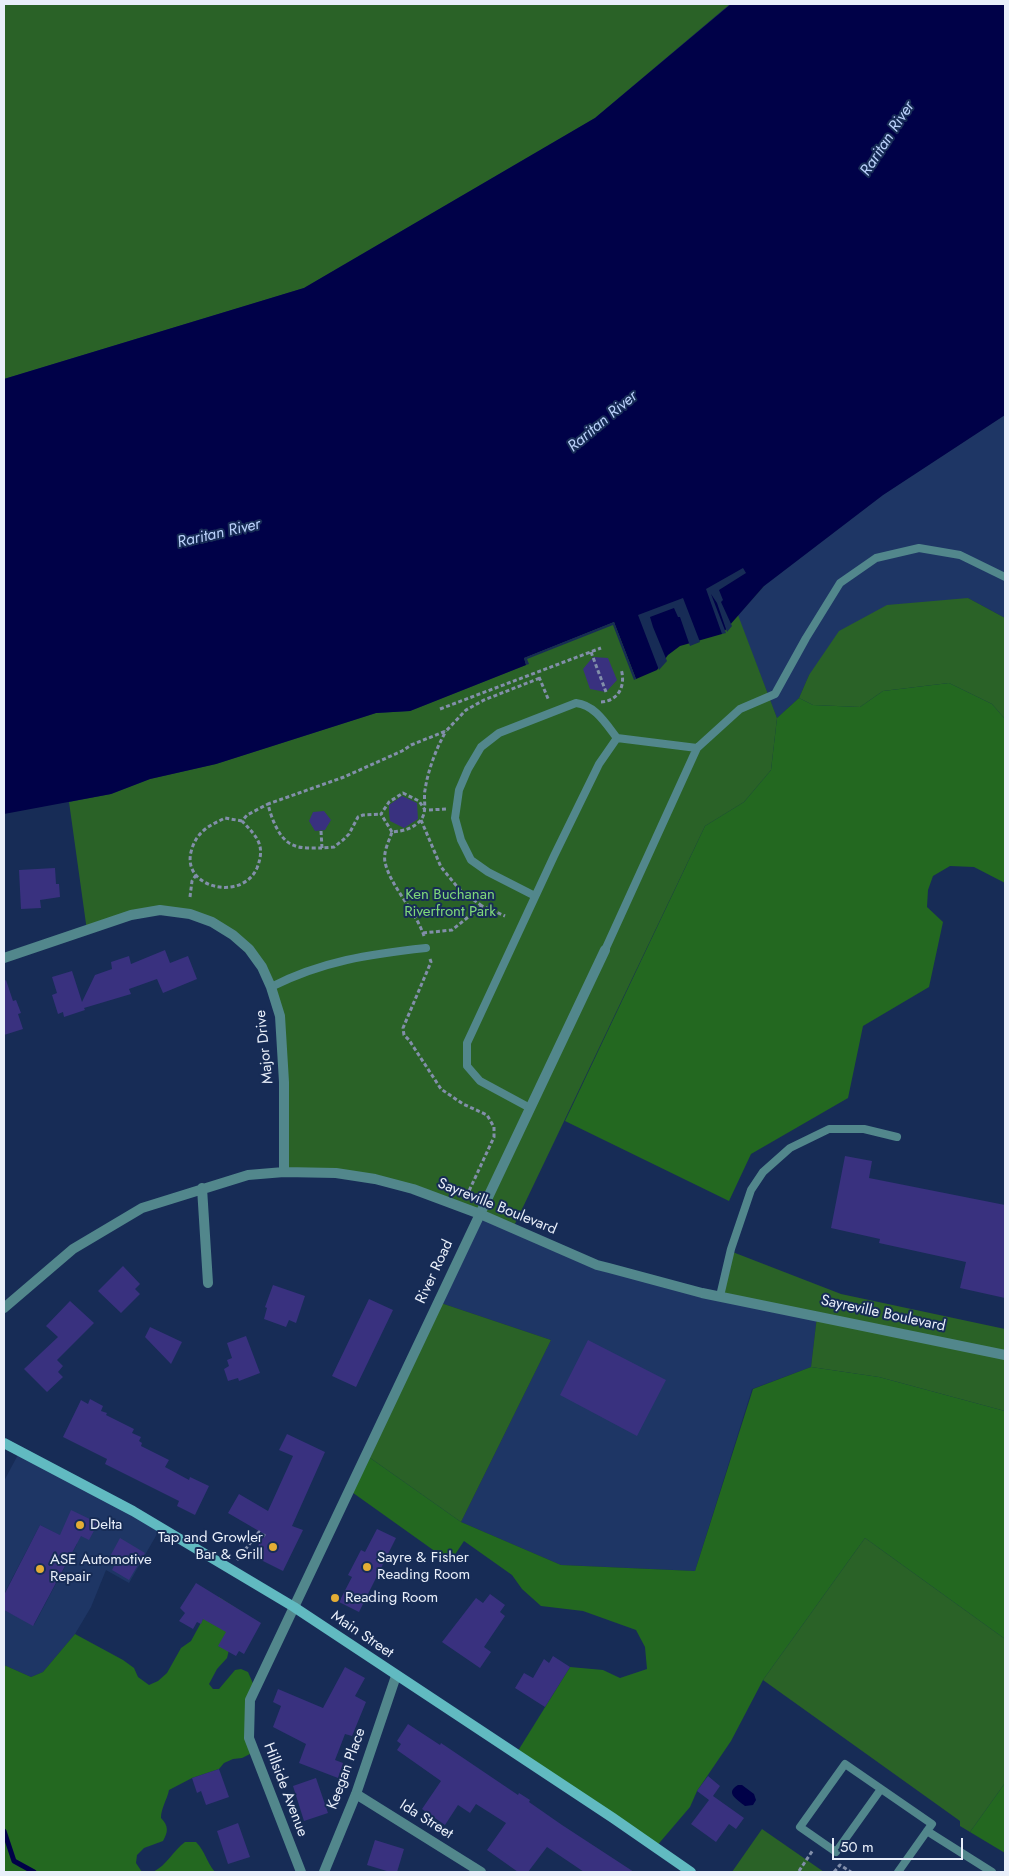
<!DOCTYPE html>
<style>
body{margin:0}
#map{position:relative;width:1009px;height:1876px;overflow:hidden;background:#172c56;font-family:Jost,sans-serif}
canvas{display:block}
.frame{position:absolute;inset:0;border:5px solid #e9effa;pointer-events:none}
.scale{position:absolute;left:832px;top:1838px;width:131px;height:22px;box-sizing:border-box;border:2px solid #e9effa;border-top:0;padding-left:6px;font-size:15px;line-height:18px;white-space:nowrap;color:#e9effa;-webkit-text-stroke:4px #172c56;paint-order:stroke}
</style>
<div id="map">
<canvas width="1009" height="1876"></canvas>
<div class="frame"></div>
<div class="scale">50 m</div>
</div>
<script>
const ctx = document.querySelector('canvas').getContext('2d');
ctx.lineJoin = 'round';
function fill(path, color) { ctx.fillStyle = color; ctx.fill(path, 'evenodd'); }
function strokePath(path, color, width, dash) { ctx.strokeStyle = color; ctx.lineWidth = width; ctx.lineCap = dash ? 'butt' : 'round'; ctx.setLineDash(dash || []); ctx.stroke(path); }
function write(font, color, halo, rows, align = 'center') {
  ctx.font = font + ' Jost,sans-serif'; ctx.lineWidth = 4; ctx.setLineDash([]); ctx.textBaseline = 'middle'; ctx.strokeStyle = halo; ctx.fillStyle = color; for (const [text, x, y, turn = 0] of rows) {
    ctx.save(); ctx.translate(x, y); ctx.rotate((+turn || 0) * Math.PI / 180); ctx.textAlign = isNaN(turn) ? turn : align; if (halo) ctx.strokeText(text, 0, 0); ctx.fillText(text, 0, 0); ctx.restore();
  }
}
fill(new Path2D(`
 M1005 415V618L968 598 809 675 799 698 777 718 737 615 764 586 883 495Z
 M480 1214 597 1265 817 1316 811 1367 752 1389 695 1571 561 1565 461 1522 551 1340 438 1302Z
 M20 1451 161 1527 129 1583 106 1570 91 1607 75 1634 43 1672 31 1677 4 1665V1610L34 1625 77 1544 40 1525 4 1594V1481Z`), '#1e3665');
fill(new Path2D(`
 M4 4H730L595 118 304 288 4 379Z
 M764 586 738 615 777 718 771 770 744 802 705 826 513 1228 375 1179 284 1172 280 1016 262 967 212 922 160 910 87 931 69 802 111 794 150 779 216 764 376 713 410 711 526 665 524 658 614 622Z
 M968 598 1005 618V719L992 704 949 683 883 691 860 707 813 705 799 698 809 675 839 631 887 605Z
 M730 1251 841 1294 1005 1329V1411L879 1377 811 1367 817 1316 720 1296Z
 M438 1302 551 1340 461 1522 366 1455Z
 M865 1538 1005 1639V1783L970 1832 960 1826V1821L763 1680Z
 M762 1829 824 1872H732Z`), '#2a6227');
fill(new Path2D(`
 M949 683 992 704 1005 719V883L974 867 950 866 933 876 928 890 927 907 943 922 929 987 863 1026 848 1098 751 1154 729 1201 565 1121 705 826 744 802 771 770 777 718 799 698 813 705 860 707 883 691Z
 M811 1367 879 1377 1005 1411V1639L865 1538 763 1680 731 1741 697 1791 690 1807 655 1848 516 1754 570 1667 603 1670 620 1678 647 1669 645 1647 636 1630 583 1611 541 1606 522 1589 512 1575 464 1541 450 1562 349 1490 366 1455 461 1522 561 1565 695 1571 753 1389Z
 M219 1597 239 1610 227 1658 217 1669 209 1684 213 1689H219L235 1670 241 1669 248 1672 255 1688 250 1700 254 1752 242 1758 233 1759 224 1763 219 1769 192 1778 169 1790C167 1800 161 1808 161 1818 169 1826 168 1832 163 1841L144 1848 137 1855 136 1863 142 1872H4V1665L31 1677 43 1672 75 1634 123 1660 134 1668 138 1677 149 1685 158 1681 167 1673 181 1648 191 1641 203 1619Z
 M1005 1783V1853L970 1832Z
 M185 1842H196C205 1851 207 1863 215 1872H153C167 1865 173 1851 185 1842Z`), '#236820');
fill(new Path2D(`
 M731 4H1005V415L883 495 764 586 722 634 680 646 668 655 657 670 636 679 614 622 524 658 526 665 410 711 376 713 216 764 150 779 111 794 4 814V379L304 288 595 118Z
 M738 1785H742L754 1794 756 1800 753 1805 745 1806C738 1800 724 1793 738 1785Z`), '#000148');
fill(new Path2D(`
 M743 568 746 573 719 590 723 600 721 602 732 626 727 632 717 603 711 594 726 633 722 634 706 589Z
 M683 598 700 642 690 646 680 617H678L674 608 650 617 653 627 667 661 659 670 638 615Z
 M614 622 636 679 634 680 613 625 527 659 529 664 526 665 524 658Z`), '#172c56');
strokePath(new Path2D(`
 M4 1831 14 1861 34 1872`), '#000148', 5);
fill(new Path2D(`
 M593 657 608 658 617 680 606 692 590 689 583 669Z
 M402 796 417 803 418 819 404 828 390 821 389 813V805Z
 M324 811 331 820 325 830 315 831 309 821 313 812Z
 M55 868 56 884H59L60 897 40 900 41 908 21 909 19 870Z
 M165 950 170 963 188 956 197 979 163 993 157 979 129 989 131 994 84 1008 85 1010 64 1017 63 1012 58 1014 52 995 57 993 52 977 72 971 82 1002 95 975 112 969 111 962 129 956 131 964Z
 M6 980 13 1001 16 1000 21 1013 18 1014 23 1029 4 1035V981Z
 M845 1156 872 1161 869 1178 1005 1205V1298L960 1288 966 1262 879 1243 880 1239 831 1228Z
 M123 1266 140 1284 135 1289 140 1294 121 1313 98 1291Z
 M273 1285 305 1296 296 1323 289 1320 286 1327 264 1319 267 1308 265 1307Z
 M369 1299 393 1310 356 1387 332 1376Z
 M70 1301 94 1323 57 1360 63 1366 58 1372 63 1377 47 1392 24 1369 58 1337 46 1326Z
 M150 1327 182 1342 171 1364 145 1337Z
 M246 1336 260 1373 239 1381 238 1378 228 1381 224 1369 229 1366 227 1360 232 1358 227 1343Z
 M588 1340 666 1380 637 1436 560 1395Z
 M90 1399 103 1406 101 1411 107 1413 106 1415 134 1429 132 1433 141 1437 139 1441 142 1443 141 1446 169 1460 165 1467 189 1480 190 1477 209 1486 195 1515 177 1506 179 1501 105 1464 107 1459 63 1437 81 1400 88 1404Z
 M287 1434 325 1452 292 1526 303 1530 283 1571 253 1556 264 1534 228 1513 239 1494 268 1511 293 1456 279 1450Z
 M71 1510 98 1523 89 1540 81 1536 33 1626 4 1610V1595L40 1525 60 1535Z
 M377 1529 396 1538 359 1612 339 1602 352 1577 348 1575 361 1550 365 1552Z
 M120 1538 145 1553 129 1580 112 1570 114 1566 107 1562Z
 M196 1583 261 1623 244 1654 239 1651 236 1656 218 1646 226 1632 203 1619 201 1624 197 1622 193 1629 179 1621 185 1613 180 1608Z
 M490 1594 505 1605 500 1612 505 1616 484 1647 491 1652 480 1668 442 1642 476 1598 483 1603Z
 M553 1656 570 1667 545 1707 515 1688 524 1673 533 1678 544 1659 549 1663Z
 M345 1667 365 1678 355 1696 366 1702 352 1736 345 1734 335 1760 343 1763 338 1778 299 1763 306 1744 273 1727 281 1706 273 1702 278 1689 323 1708Z
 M408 1724 440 1745 441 1743 518 1795 519 1793 530 1800 529 1802 562 1825 634 1872H584L547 1847 528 1872H518L487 1850 506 1823 476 1804 470 1813 458 1805 445 1825 422 1809 441 1781 397 1750 401 1744 397 1741Z
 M219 1769 229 1797 206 1805 201 1791 197 1793 192 1778Z
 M708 1776 720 1786 713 1796 744 1818 736 1829 729 1824 716 1842 691 1824 709 1800 697 1791Z
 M316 1778 328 1813 304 1821 293 1786Z
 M238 1823 250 1857 228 1864 217 1831Z
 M375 1840 404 1849 397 1872H390L367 1865Z`), '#39317f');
strokePath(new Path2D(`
 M591 652 606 692
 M539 677 549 701
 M601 702C619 701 626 685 621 669
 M440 709 601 648
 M429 810 446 809
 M421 820 441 867 459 889 482 906
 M242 821 225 818C217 822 208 826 202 832 196 838 193 844 191 852 182 888 242 902 257 868 266 845 257 837 242 821L247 815 268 804
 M321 831 322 848 334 847 343 840 349 834 358 817 363 815 381 814
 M392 832 381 814 389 802 403 793 419 801 425 810
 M322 848C313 848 301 849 293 845 279 840 271 817 268 804L344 777 402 751 411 745 446 731 466 710 484 700 540 678
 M190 897 192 881 196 875
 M423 933 452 930 482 906 505 916
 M424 936C416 911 390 886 385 862 383 852 389 841 392 832 403 831 412 829 420 821 428 812 423 800 425 790 428 770 436 749 446 731
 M430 959 431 962 403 1028 404 1035 409 1040 441 1089 463 1104 487 1115 494 1127V1137L469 1191
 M237 1560 259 1532 265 1536
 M799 1871 813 1850
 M834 1872 840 1865 851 1872`), '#828faa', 3, [4, 2.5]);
strokePath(new Path2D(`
 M535 896 488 872 471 860 461 840 455 818 459 790 468 769 481 747 499 733 576 703C595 705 606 724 617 738
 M605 950 697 748 740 709 775 694 806 638 840 583 876 558 919 548 960 555 1005 577
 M271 987C322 961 370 954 426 948
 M530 1108 480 1081 467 1066V1043L554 856 599 764 617 738 697 748
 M720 1296 731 1249 751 1190 763 1172 790 1148 829 1129H864L897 1137
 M881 1789 836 1852 800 1827 845 1764 932 1824 898 1872
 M927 1831 992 1872`), '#52878c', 8);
strokePath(new Path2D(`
 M4 958 131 915 160 910 190 914 212 922 233 935 249 949 262 967 271 987 280 1016 284 1082V1172
 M202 1188 208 1283
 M4 1308 73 1249 142 1208 248 1175 284 1172 336 1173 375 1179 413 1189 480 1214 597 1265 609 1268 702 1293 1005 1355
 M356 1794 481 1872
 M301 1872 249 1738 250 1700 605 950
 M324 1872 356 1794 396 1676`), '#52878c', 10);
strokePath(new Path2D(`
 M4 1443 133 1511 294 1607 613 1818 691 1872`), '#61bac1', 10);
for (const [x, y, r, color] of [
 [80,1525,5,"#e4ad35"],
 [273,1547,5,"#e4ad35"],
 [367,1567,5,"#e4ad35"],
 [40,1569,5,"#e4ad35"],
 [335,1598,5,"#e4ad35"]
]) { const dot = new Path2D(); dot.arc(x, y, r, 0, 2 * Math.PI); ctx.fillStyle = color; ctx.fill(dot); strokePath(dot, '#172c56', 2); }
write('15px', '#80d979', '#172c56', [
 ["Ken Buchanan",450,895],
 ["Riverfront Park",450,912]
]);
write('15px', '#e9effa', '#172c56', [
 ["Major Drive",265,1047,-96],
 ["Sayreville Boulevard",497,1207,22],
 ["River Road",435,1272,-65],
 ["Sayreville Boulevard",883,1314,12],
 ["Main Street",362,1635,34],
 ["Keegan Place",347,1769,-70],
 ["Hillside Avenue",285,1790,69],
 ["Ida Street",426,1820,32]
]);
write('15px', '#e9effa', '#172c56', [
 ["Delta",90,1525],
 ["Tap and Growler",263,1538,"right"],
 ["Bar & Grill",263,1555,"right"],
 ["Sayre & Fisher",377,1558],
 ["Reading Room",377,1575],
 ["ASE Automotive",50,1560],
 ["Repair",50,1577],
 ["Reading Room",345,1598]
], 'left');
write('italic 16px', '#bad0fa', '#172c56', [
 ["Raritan River",888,139,-57],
 ["Raritan River",603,422,-40],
 ["Raritan River",219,534,-13]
]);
</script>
